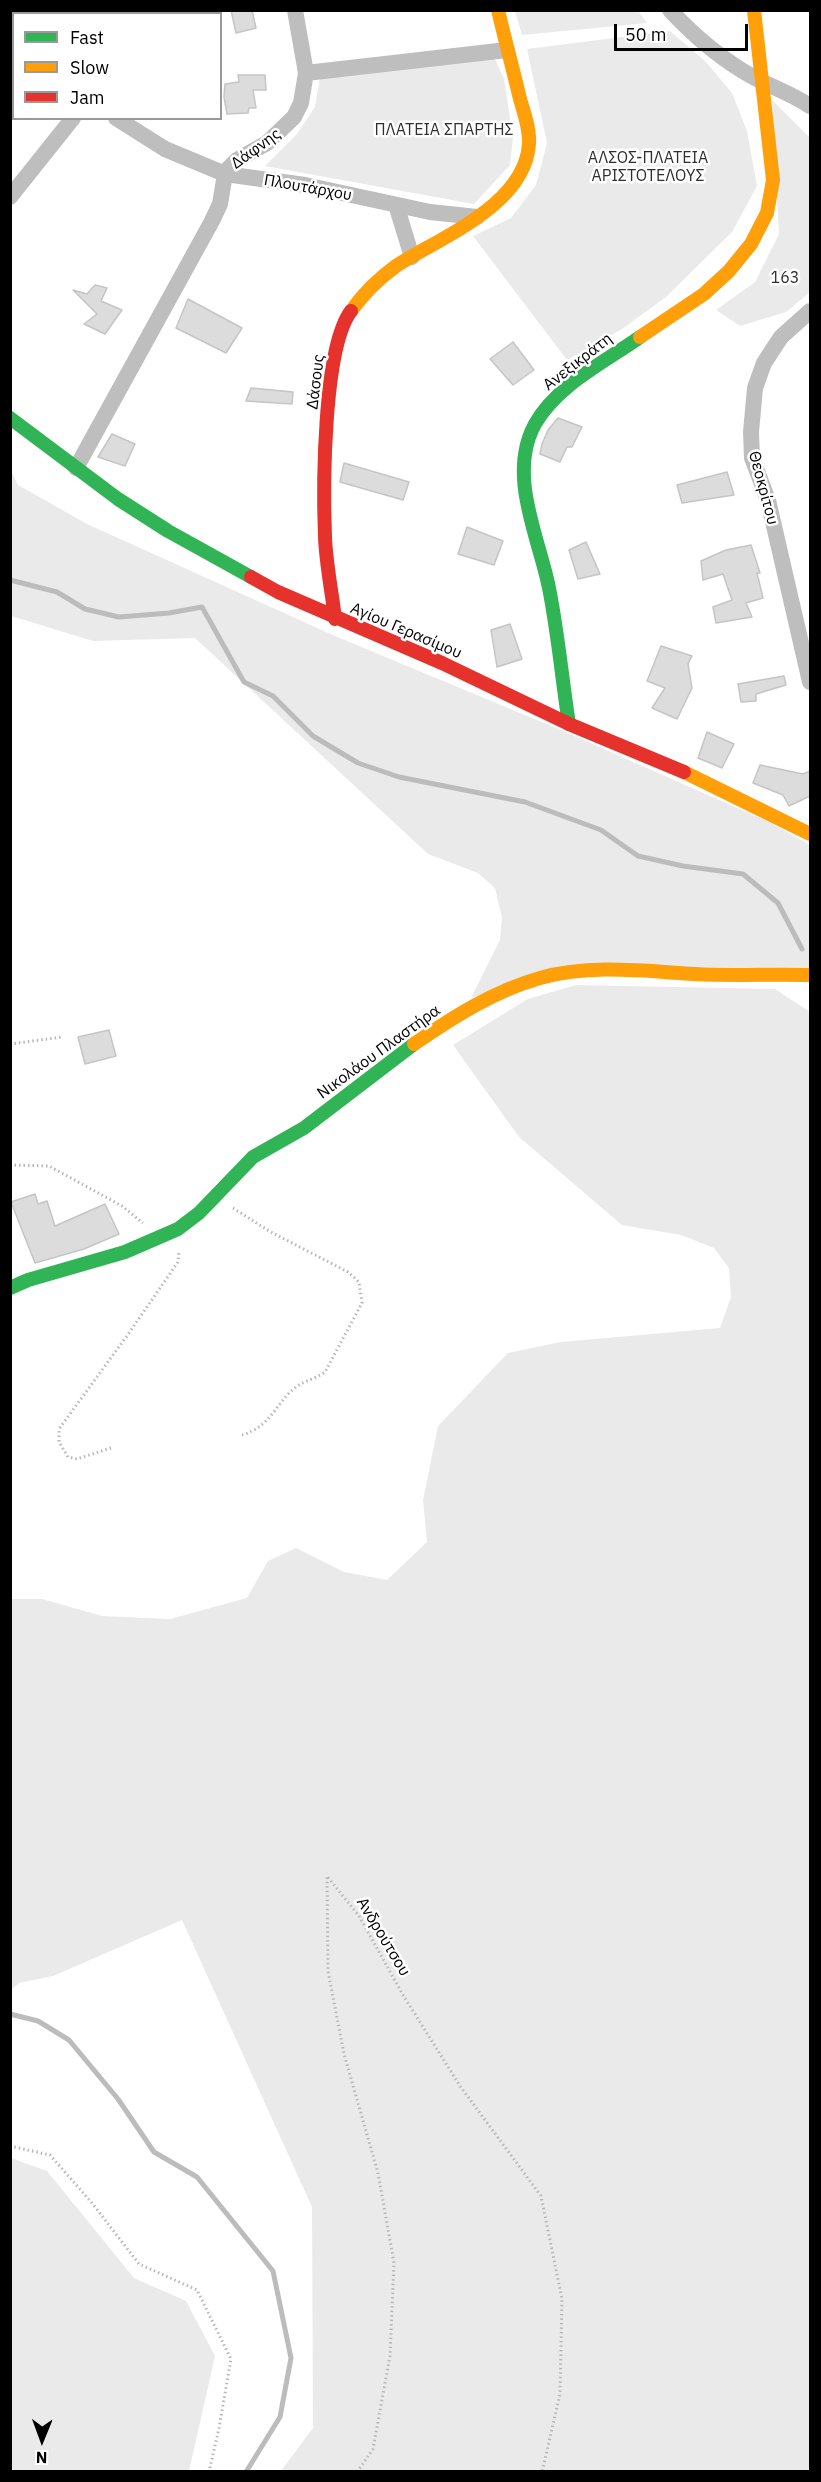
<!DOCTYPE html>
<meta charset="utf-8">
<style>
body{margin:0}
#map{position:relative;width:821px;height:2482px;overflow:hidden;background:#fff;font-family:"IBM Plex Sans",sans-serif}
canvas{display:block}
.frame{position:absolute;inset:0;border:12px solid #000;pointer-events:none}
.legend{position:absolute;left:12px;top:12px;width:210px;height:108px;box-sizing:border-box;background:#fff;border:2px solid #999;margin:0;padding:8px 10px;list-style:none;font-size:18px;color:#000}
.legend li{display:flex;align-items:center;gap:12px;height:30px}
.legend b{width:30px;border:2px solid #999}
.north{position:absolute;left:12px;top:2410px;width:60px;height:60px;-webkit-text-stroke:4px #fff;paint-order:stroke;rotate:181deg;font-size:16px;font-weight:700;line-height:24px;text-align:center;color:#000}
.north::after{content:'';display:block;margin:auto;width:21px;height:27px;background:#000;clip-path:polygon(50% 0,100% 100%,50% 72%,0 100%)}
.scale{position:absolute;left:614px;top:24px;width:134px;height:27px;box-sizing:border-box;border:3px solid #000;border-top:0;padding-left:8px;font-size:18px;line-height:21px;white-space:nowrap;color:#000;-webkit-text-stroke:4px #fff;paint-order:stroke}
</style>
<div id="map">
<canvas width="821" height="2482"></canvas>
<div class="frame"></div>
<ul class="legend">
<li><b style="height:8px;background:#30b455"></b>Fast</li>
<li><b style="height:8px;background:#ff9f0a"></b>Slow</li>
<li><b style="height:8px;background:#e5322d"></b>Jam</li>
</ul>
<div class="north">N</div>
<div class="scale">50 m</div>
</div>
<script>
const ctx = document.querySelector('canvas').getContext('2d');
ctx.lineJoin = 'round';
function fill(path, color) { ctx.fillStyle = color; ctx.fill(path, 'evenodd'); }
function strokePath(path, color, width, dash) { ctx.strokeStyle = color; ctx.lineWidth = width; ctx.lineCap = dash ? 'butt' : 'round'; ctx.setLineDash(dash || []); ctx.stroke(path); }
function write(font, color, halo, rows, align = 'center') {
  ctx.font = font + ' "IBM Plex Sans",sans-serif'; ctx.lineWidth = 5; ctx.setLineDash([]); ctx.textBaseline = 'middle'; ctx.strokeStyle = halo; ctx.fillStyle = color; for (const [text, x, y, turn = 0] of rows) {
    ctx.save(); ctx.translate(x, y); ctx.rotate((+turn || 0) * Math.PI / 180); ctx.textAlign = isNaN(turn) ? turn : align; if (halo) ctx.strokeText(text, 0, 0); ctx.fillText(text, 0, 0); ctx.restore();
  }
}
fill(new Path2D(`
 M515 11H638L647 23 522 35Z
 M670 31 706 62 732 93 747 131 757 186 732 232 666 297 622 329 567 360 473 236 511 218 536 185 547 143 527 49Z
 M494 57 504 79 513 138 510 165 474 204 265 166 297 134 315 107 320 77Z
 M772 100 810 138V292L786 312 740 326 716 310 755 282 779 234Z
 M10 469 18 485 87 524 335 636 561 730 771 823 810 845V968L561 967 471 998 500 940 502 918 495 888 478 873 428 854 195 638 93 641 11 616Z
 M576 985 775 989 810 1012V2471H281L313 2428 312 2207 182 1920 53 1976 19 1983 11 1990V1599H42L102 1616 170 1619 247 1598 268 1561 296 1548 344 1572 387 1580 427 1542 423 1500 438 1426 508 1353 561 1342 720 1328 731 1297 729 1268 714 1248 681 1235 622 1225 519 1137 453 1045 528 999Z
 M11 2158 47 2171 134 2278 186 2301 215 2356 189 2471H11Z`), '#eaeaea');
strokePath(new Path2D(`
 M10 580 57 592 85 609 119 617 169 613 202 607 244 682 273 696 313 736 358 763 399 777 525 802 601 830 638 856 683 866 743 874 778 903 802 949
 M10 2014 38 2021 69 2040 118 2099 154 2152 197 2177 273 2271 291 2358 280 2417 246 2472`), '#bcbcbc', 5);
const building = new Path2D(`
 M231 10H252L256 28 236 33Z
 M238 75H265L266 90H253L256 108H249L248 113 227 114 224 97 225 84 239 82Z
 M95 285 107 288 101 301 122 310 105 334 84 324 97 314 73 290 87 294Z
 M188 299 242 328 226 353 176 328Z
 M513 342 534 370 513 385 490 359Z
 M251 388 293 392 292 404 246 401Z
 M558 418 582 427 572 447H567L560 462 540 454 542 444 548 430Z
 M112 434 135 444 125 466 98 457Z
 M344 463 409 482 403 500 340 482Z
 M727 472 734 495 682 503 677 485Z
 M467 527 503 541 494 565 458 554Z
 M586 542 600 574 578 579 569 550Z
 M751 545 760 573H757L763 598 746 603 752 617 716 623 713 607 732 600 723 574 703 580 701 561 726 550Z
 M510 624 522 659 497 667 491 630Z
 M661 646 692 656 688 664 692 688 677 719 652 708 665 688 647 681Z
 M784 676 786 685 756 694V701L741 702 738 684Z
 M707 732 734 744 722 768 698 758Z
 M760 765 803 774 810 771V796L789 806 783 795 753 783Z
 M109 1030 116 1056 85 1064 78 1037Z
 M35 1194 38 1204 47 1201 55 1226 105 1204 119 1234 84 1249 35 1263 11 1202Z`);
fill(building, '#dcdcdc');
strokePath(building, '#c5c5c5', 1.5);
strokePath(new Path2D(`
 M10 1044 62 1037
 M10 1165 49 1166 122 1206 143 1223
 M233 1208 269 1231 348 1272 359 1282 362 1303 325 1372C317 1378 307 1380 299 1385 277 1399 273 1426 242 1435
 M111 1448 77 1459 68 1457 59 1442V1429L129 1333 178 1262 179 1251
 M10 2146 50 2155 92 2203 139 2264 197 2290 231 2359 219 2428 209 2472
 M357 2472 373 2449 390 2356 394 2263 378 2173 344 2054 328 1971 327 1876 359 1916 403 1995 460 2086 541 2196 562 2299 560 2394 542 2472`), '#b8b8b8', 3, [1.5, 3]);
strokePath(new Path2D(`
 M54 10V14
 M295 10 306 73
 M670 10C695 37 721 59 753 77 772 87 792 94 810 106
 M116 118 165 149 225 174 305 185 430 212 477 217
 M10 197 73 118
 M396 205 412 257
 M810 311 781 337 764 363 755 388 751 432 752 458 768 500 810 682
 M76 468 212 221 220 204 225 174 228 169 237 160 267 143 294 117 301 103 306 73 507 50`), '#bebebe', 16);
strokePath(new Path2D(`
 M10 418 118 499 168 531 251 577
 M569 724C562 679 558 633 549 588 539 537 507 475 535 424 557 385 605 362 640 337
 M10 1288 28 1280 125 1252 178 1229 199 1213 253 1157 304 1128 414 1044`), '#30b455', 14);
strokePath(new Path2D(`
 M351 311C364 293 378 279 396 266 441 237 525 205 529 144 530 129 524 113 520 99 513 69 505 40 498 10
 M640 337 704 294 729 271 751 244 767 213 773 180 754 10
 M684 772 810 834
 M414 1044C453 1017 494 991 540 978 590 964 644 971 695 974 733 976 772 974 810 975`), '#ff9f0a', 14);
strokePath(new Path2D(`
 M251 577 278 592 442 663 569 724 684 772
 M335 619C332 592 326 564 325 537 323 488 323 348 351 311`), '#e5322d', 14);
write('16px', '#2f2f2f', '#fff', [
 ["ΠΛΑΤΕΙΑ ΣΠΑΡΤΗΣ",444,130],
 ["ΑΛΣΟΣ-ΠΛΑΤΕΙΑ",648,158],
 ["ΑΡΙΣΤΟΤΕΛΟΥΣ",648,176],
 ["163",785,278]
]);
write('16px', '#000', '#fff', [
 ["Δάφνης",256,149,-36],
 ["Πλουτάρχου",308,188,10],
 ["Ανεξικράτη",578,362,-38],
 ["Δάσους",316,382,-83],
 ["Θεοκρίτου",763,488,75],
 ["Αγίου Γερασίμου",406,631,23],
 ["Νικολάου Πλαστήρα",379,1052,-36],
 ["Ανδρούτσου",383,1937,59]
]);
</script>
